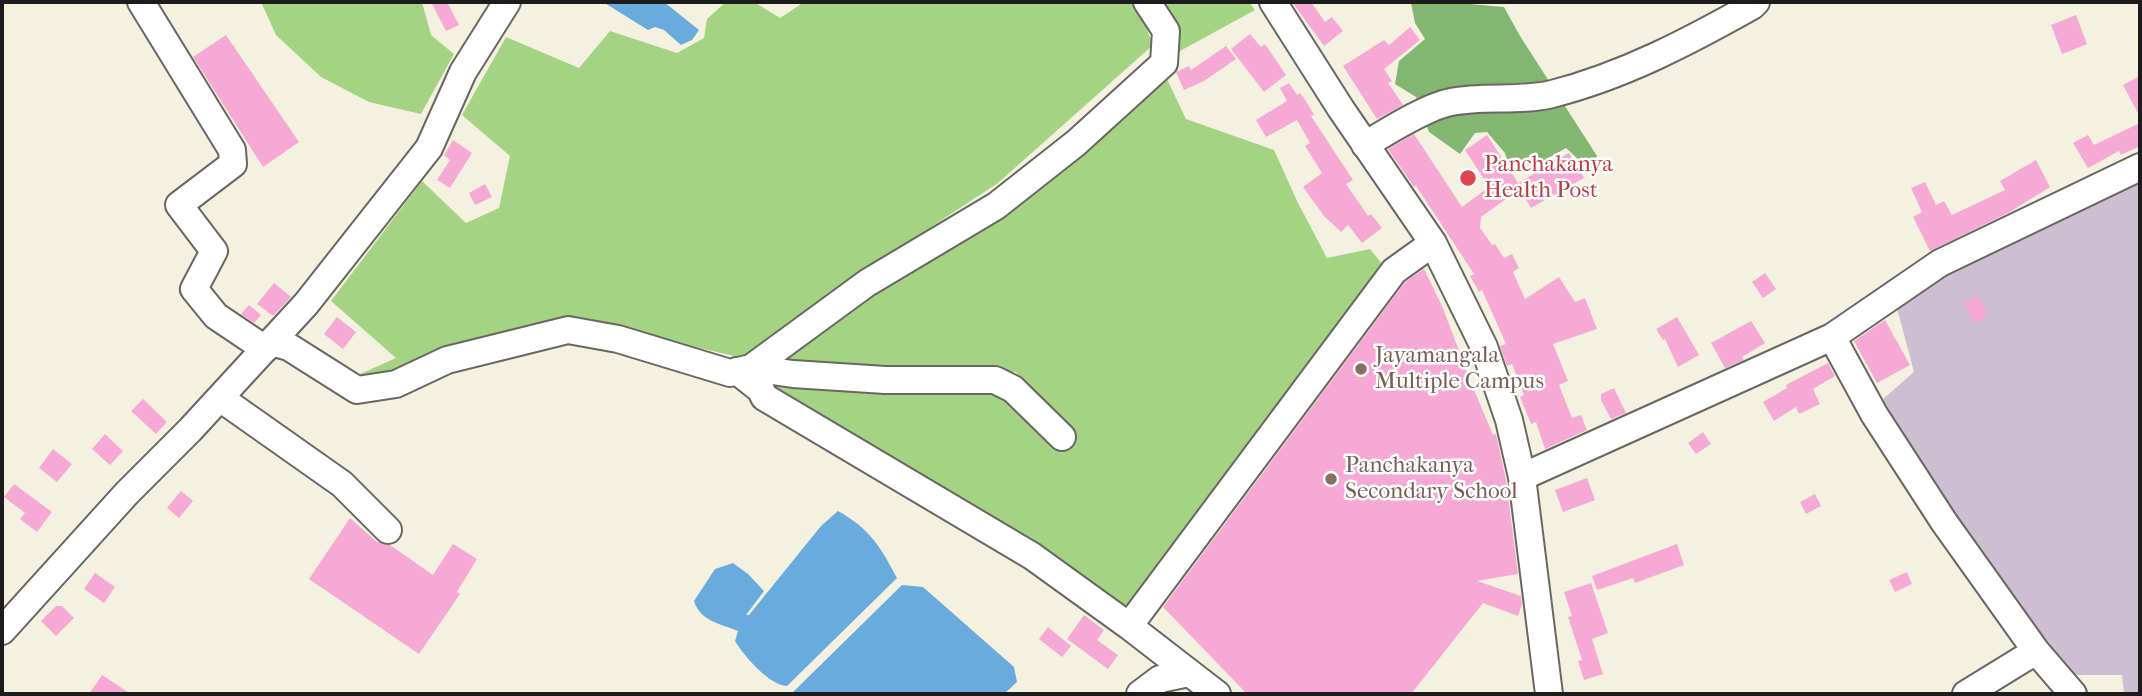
<!DOCTYPE html>
<style>
body{margin:0}
#map{position:relative;width:2142px;height:696px;overflow:hidden;background:#f5f1e1;font-family:"IM FELL French Canon",serif}
canvas{display:block}
.frame{position:absolute;inset:0;border:4px solid #1c1c1c;pointer-events:none}
</style>
<div id="map">
<canvas width="2142" height="696"></canvas>
<div class="frame"></div>
</div>
<script>
const ctx = document.querySelector('canvas').getContext('2d');
ctx.lineJoin = 'round';
function fill(path, color) { ctx.fillStyle = color; ctx.fill(path, 'evenodd'); }
function strokePath(path, color, width, dash) { ctx.strokeStyle = color; ctx.lineWidth = width; ctx.lineCap = dash ? 'butt' : 'round'; ctx.setLineDash(dash || []); ctx.stroke(path); }
function write(font, color, halo, rows, align = 'center') {
  ctx.font = font + ' "IM FELL French Canon",serif'; ctx.lineWidth = 5; ctx.setLineDash([]); ctx.textBaseline = 'middle'; ctx.strokeStyle = halo; ctx.fillStyle = color; for (const [text, x, y, turn = 0] of rows) {
    ctx.save(); ctx.translate(x, y); ctx.rotate((+turn || 0) * Math.PI / 180); ctx.textAlign = isNaN(turn) ? turn : align; if (halo) ctx.strokeText(text, 0, 0); ctx.fillText(text, 0, 0); ctx.restore();
  }
}
fill(new Path2D(`
 M2140 177V694H2124L2122 675H2061L1876 405 1914 372 1897 308 1942 276Z`), '#cebed1');
fill(new Path2D(`
 M261 2H422L431 35 454 54 421 114 369 102 321 77 276 35Z
 M726 2H754L780 18 804 2H1136L1153 45 998 183 872 266 747 359 570 318 398 371 358 375 396 358 331 301 422 181 466 223 499 208 510 156 462 115 506 37 579 68 610 31 677 53 704 38 707 19Z
 M1160 2H1249L1255 10 1180 51 1166 77 1186 119 1274 150 1298 203 1327 258 1370 249 1383 265 1126 615 752 375 999 389 1072 441 1016 372 766 364 1165 71Z`), '#a4d483');
fill(new Path2D(`
 M1447 2 1504 7 1520 36 1597 156 1591 171 1566 148 1533 167 1523 160 1508 162 1505 153 1487 132 1475 133 1460 154 1429 132 1416 97 1395 84 1399 61 1425 39 1415 23 1411 3Z`), '#83b671');
fill(new Path2D(`
 M603 2H664L699 30 692 40 681 45 664 30 655 27 648 30Z
 M838 511C870 529 880 546 897 578L787 686C769 685 744 656 735 641L738 631C721 624 700 621 694 601L715 569 733 563 748 574 764 591 746 615H749L821 526Z
 M902 585 923 587 1014 667 1017 682 1004 694H791Z`), '#6aabde');
fill(new Path2D(`
 M431 2H447L459 25 446 31Z
 M1292 2H1311L1325 22 1332 17 1343 31 1324 46Z
 M2076 15 2087 44 2062 54 2051 25Z
 M1410 27 1420 40 1384 69 1392 81 1388 83 1403 105 1377 119 1343 66 1384 40 1389 45Z
 M1250 34 1261 47 1265 44 1286 75 1264 92 1231 49Z
 M226 35 299 142 263 167 193 57Z
 M1226 46 1236 59 1204 81 1184 90 1176 72 1189 66 1191 70Z
 M2140 76V117L2123 85Z
 M1289 83 1297 95 1300 93 1306 101 1314 115 1311 116 1353 180 1346 184 1368 216 1371 214 1382 228 1362 243 1348 225 1341 232 1324 216 1303 187 1322 173 1305 146 1310 143 1297 120 1266 137 1256 120 1287 101 1280 88Z
 M2140 123V146L2121 155 2119 151 2088 168 2073 143 2088 135 2094 145Z
 M1414 134 1462 207 1489 187 1465 150 1487 135 1518 183 1569 153 1584 178 1531 208 1520 189 1481 217 1480 228 1492 245 1495 244 1504 258 1512 254 1519 268 1513 272 1525 299 1559 277 1575 302 1585 298 1597 329 1553 344 1568 381 1559 385 1572 418 1581 415 1587 430 1545 449 1536 422 1531 424 1520 397 1524 395 1512 364 1507 366 1500 346 1506 344 1482 290 1479 292 1470 276 1474 274 1416 186 1414 187 1388 149Z
 M453 140 472 153 450 188 437 180 450 160 444 155Z
 M2036 160 2050 187 2008 213 1930 251 1913 217 1922 212 1911 188 1925 182 1936 205 1944 201 1952 215 2005 190 2000 181Z
 M485 184 492 197 475 205 469 193Z
 M1424 269 1442 306 1463 361H1462L1493 435 1496 434 1506 480 1518 574 1477 581 1521 596 1522 604 1518 616 1483 603 1411 694H1247L1163 607 1405 282Z
 M1765 273 1776 289 1763 298 1752 282Z
 M274 283 291 297 273 316 257 304Z
 M1977 295 1988 315 1974 323 1963 303Z
 M249 305 261 315 254 323 241 314Z
 M337 317 356 332 343 349 324 334Z
 M1677 317 1699 355 1678 367 1665 339 1663 340 1656 329Z
 M1885 320 1910 365 1877 383 1854 341Z
 M1751 321 1765 343 1742 357 1744 360 1725 368 1711 343Z
 M1828 363 1835 376 1813 389 1820 404 1799 414 1796 407 1774 421 1763 402 1787 388 1786 385Z
 M1614 388 1626 413 1611 419 1601 400V394Z
 M143 399 167 422 156 434 131 411Z
 M1703 432 1711 444 1696 454 1688 443Z
 M105 434 123 451 110 465 92 449Z
 M53 449 72 464 57 482 39 468Z
 M1587 478 1595 500 1563 512 1555 490Z
 M14 484 52 512 37 532 20 519 25 513 4 497Z
 M181 491 193 501 179 518 167 508Z
 M1815 494 1821 506 1806 514 1800 502Z
 M350 518 377 542 390 545 433 575 453 544 477 559 457 592 460 594 419 654 309 579Z
 M1677 544 1684 565 1635 583 1633 578 1597 590 1592 576Z
 M1907 572 1912 584 1895 592 1889 580Z
 M95 573 115 587 104 603 84 589Z
 M1591 583 1608 633 1592 639 1603 674 1584 680 1578 661 1582 660 1568 617 1572 616 1564 592Z
 M56 606H62L74 618 56 636 41 621Z
 M1084 615 1104 630 1097 640 1118 655 1108 669 1067 639Z
 M1048 627 1071 646 1062 657 1039 639Z
 M102 675 131 694H89Z`), '#f5a9d4');
const minor = new Path2D(`
 M141 2 232 150 233 164 179 205 214 251 194 289 216 316 265 349
 M1273 2 1341 109 1433 243 1484 347 1509 420 1522 477 1549 694
 M1365 145C1386 132 1428 106 1451 102 1483 95 1519 102 1552 94 1623 76 1688 42 1752 6L1756 2
 M1832 337 1940 263 2140 167
 M271 342 289 347 357 390 396 384 447 360 568 330 618 339 730 373 751 368 867 283 996 206 1076 143 1164 63 1166 31 1147 2
 M751 368 793 374 885 380H995L1013 389 1062 437
 M737 371 761 390 764 397 1032 556 1129 626 1217 694
 M220 398 342 484 388 530
 M1522 477 1832 337 1874 414 1944 522 2036 651
 M1129 626 1394 271 1433 243
 M2 631 127 493 190 430 306 304 429 148 463 72 507 2
 M1140 694 1160 679 1189 673
 M1966 694 2036 651 2073 694`);
strokePath(minor, '#686761', 30);
strokePath(minor, '#fff', 26);
for (const [x, y, r, color] of [
 [1468,178,9,"#e0444e"],
 [1361,369,7,"#8d6e63"],
 [1331,479,7,"#8d6e63"]
]) { const dot = new Path2D(); dot.arc(x, y, r, 0, 2 * Math.PI); ctx.fillStyle = color; ctx.fill(dot); strokePath(dot, '#fff', 2.5); }
write('23px', '#be3a42', '#fff', [
 ["Panchakanya",1484,165],
 ["Health Post",1484,191]
], 'left');
write('23px', '#785e54', '#fff', [
 ["Jayamangala",1375,356],
 ["Multiple Campus",1375,382],
 ["Panchakanya",1345,466],
 ["Secondary School",1345,492]
], 'left');
</script>
